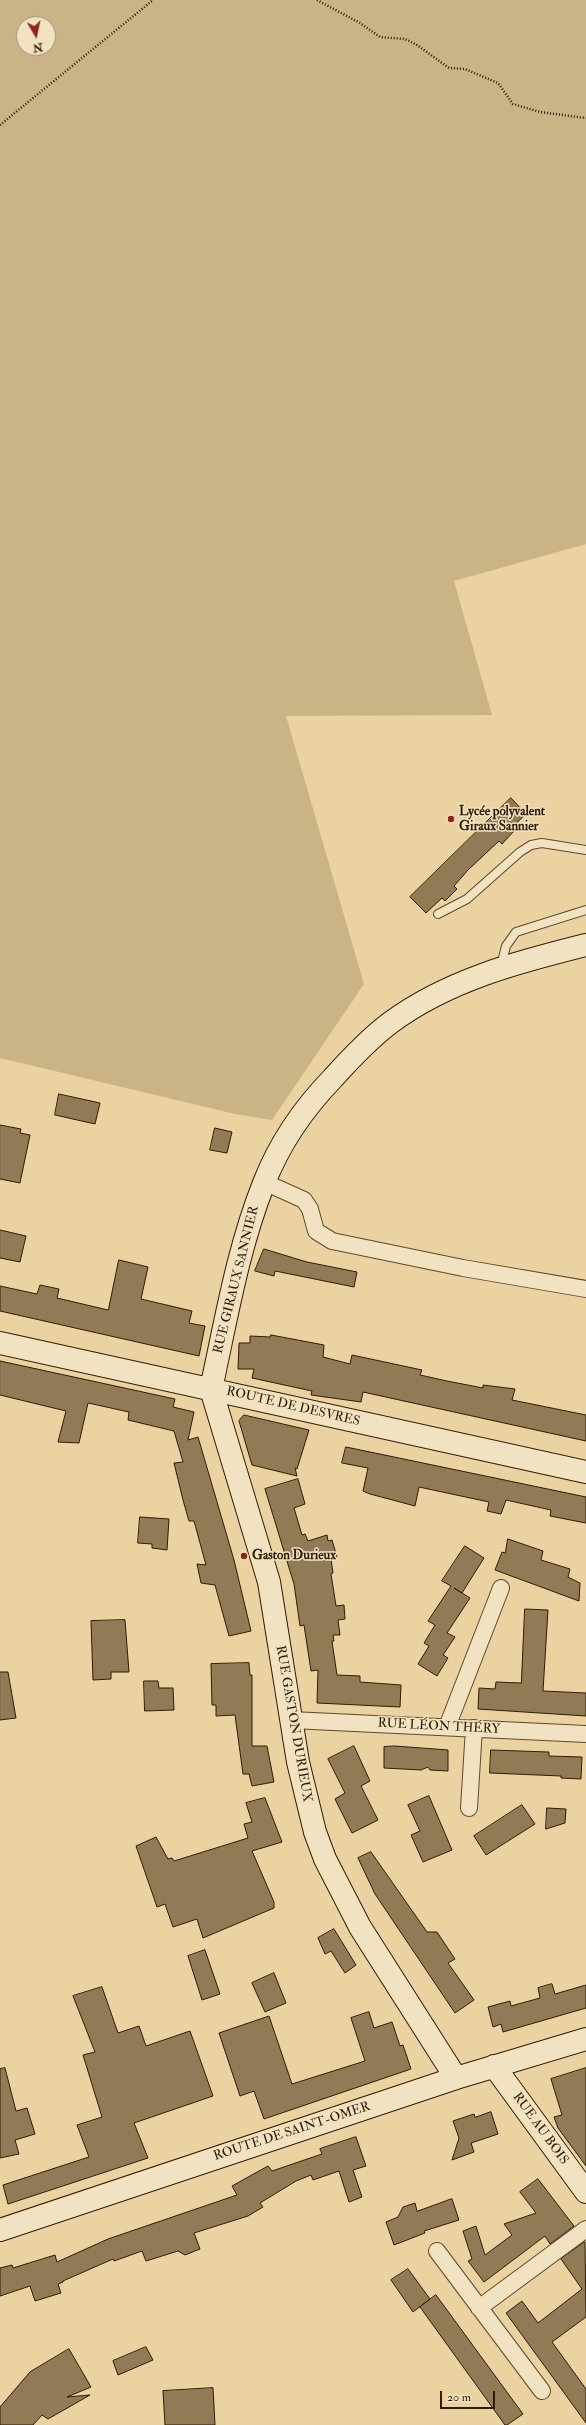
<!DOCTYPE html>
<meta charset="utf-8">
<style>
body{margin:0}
#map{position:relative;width:586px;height:2425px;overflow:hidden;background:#ead3a1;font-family:"IM FELL Double Pica",serif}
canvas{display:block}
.north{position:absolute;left:16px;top:16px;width:40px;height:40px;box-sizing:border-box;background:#f1e2c2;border:1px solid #a49276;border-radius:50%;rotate:171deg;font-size:11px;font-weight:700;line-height:16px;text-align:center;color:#301b04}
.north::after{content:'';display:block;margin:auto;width:14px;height:18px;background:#8f2418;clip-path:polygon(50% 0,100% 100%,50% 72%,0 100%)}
.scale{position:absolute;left:440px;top:2391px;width:55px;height:18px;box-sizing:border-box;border:2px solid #301b04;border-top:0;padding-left:5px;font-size:12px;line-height:14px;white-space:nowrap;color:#301b04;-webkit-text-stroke:3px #f1e2c2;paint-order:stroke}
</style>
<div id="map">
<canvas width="586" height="2425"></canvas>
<div class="north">N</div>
<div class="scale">20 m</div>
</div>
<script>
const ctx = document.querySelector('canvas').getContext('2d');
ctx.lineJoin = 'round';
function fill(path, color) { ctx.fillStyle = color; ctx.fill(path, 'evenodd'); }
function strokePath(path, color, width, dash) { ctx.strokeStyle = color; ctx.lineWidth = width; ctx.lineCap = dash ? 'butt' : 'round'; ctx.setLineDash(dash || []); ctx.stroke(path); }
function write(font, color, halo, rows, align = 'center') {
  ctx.font = font + ' "IM FELL Double Pica",serif'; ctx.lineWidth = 3; ctx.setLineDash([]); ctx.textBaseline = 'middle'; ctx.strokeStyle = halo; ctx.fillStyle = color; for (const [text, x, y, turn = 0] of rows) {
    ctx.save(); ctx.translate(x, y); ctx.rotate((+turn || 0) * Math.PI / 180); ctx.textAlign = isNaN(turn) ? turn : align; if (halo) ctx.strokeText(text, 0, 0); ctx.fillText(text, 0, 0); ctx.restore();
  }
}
fill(new Path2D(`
 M0 0H586V544L454 581 492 715 286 716 364 984 272 1120 235 1114 0 1058ZM24 24H48V48H24Z`), '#cab486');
const building = new Path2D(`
 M511 798 526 814 511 828 514 831 502 844 499 841 468 870 454 886 457 889 445 901 442 898 426 913 410 897Z
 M59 1094 100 1103 95 1124 55 1115Z
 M0 1125 21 1129 20 1133 30 1135 20 1183 0 1179Z
 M215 1128 232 1132 227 1153 210 1150Z
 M0 1230 26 1236 20 1262 0 1258Z
 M264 1249 307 1262 357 1272 354 1287 275 1271 274 1276 255 1271Z
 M119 1260 148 1267 141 1299 192 1311 189 1323 205 1326 199 1356 0 1311V1286L37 1294 40 1285 59 1289 57 1298 108 1310Z
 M271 1335 324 1345 323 1357 350 1364 352 1355 422 1370 420 1375 447 1381 483 1388V1385L515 1389 512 1400 586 1415V1441L363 1392 361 1402 311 1395 312 1391 252 1378 254 1369H238L239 1343H250V1336L270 1337Z
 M0 1361 175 1399 173 1407 194 1412 188 1440 198 1437 234 1560 251 1631 229 1636 215 1585 201 1583 197 1564 206 1565 194 1521H189L183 1500 174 1463 183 1462 174 1431 128 1420 129 1412 88 1403 79 1443 58 1442 66 1411 0 1395Z
 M244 1415 309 1430 297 1469 295 1468 297 1476 252 1465 239 1421Z
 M346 1447 586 1497V1523L550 1516 551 1510 506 1500 501 1514 487 1511 489 1502 419 1487 415 1506 370 1494 363 1491 368 1468 342 1463Z
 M298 1479 305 1504 294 1508 302 1535 305 1534 308 1541 327 1535 328 1541 332 1540 337 1557 331 1559 333 1573 331 1574 336 1606 344 1605 345 1619 338 1620 340 1635H333L334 1641H332L337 1675 360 1676V1682L401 1685 400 1707 317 1703 318 1670 311 1671 304 1625 300 1626 294 1584 265 1489Z
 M140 1517 169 1519 167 1550 152 1548V1544L138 1543Z
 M508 1539 543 1551 541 1560 570 1569 568 1577 580 1583 579 1601 495 1570 502 1552 505 1553Z
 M465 1546 484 1558 462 1593 454 1588 470 1598 447 1633 455 1637 443 1655 448 1658 437 1676 418 1664 429 1646 424 1643 435 1625 428 1621 451 1586 442 1581Z
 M525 1609 548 1610 543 1691 586 1693V1716L478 1709 479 1688 495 1689 496 1682 521 1683Z
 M125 1620 129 1672H111V1679L93 1680 91 1621Z
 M249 1663 250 1675H252V1746H267L274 1782 252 1786 249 1774H243L235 1715 216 1716V1705H212L211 1664Z
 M0 1672H8L16 1718 0 1720Z
 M144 1681H158L159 1688H173L174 1710 145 1711Z
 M354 1746 370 1781 361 1786 378 1820 352 1833 335 1799 345 1793 328 1759Z
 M395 1746 448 1750V1771L430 1770 428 1767 421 1770 384 1768V1747Z
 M491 1750 549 1752V1756L582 1757 581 1779 561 1778V1776L490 1773Z
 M429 1796 452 1850 423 1862 411 1835 420 1831 408 1805Z
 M265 1798 282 1842 252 1851 274 1902V1908L203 1938 197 1919 173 1927 165 1904 157 1907 136 1846 156 1837 168 1859 172 1858 174 1861 248 1838 244 1824 252 1822 246 1803Z
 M522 1805 535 1824 486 1855 474 1836Z
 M547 1808 566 1809 565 1823 546 1829Z
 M371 1852 427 1932H437L455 1959 448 1963 474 2000 455 2013 375 1894 358 1858Z
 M334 1929 356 1965 345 1973 331 1951 325 1954 318 1938Z
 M205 1950 220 1994 202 2000 188 1956Z
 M274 1973 286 2003 265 2012 252 1983Z
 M552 1984 555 1994 586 1985V2008L503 2032 501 2024 493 2027 488 2007 510 2001 511 2006 540 1998 538 1988Z
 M102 1987 118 2033 139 2026 146 2046 190 2031 213 2096 134 2123 148 2158 8 2204 3 2185 89 2157 77 2125 102 2117 83 2055 95 2052 73 1996Z
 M369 2012 374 2028 392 2022 400 2046 403 2045 411 2069 264 2119 254 2091 240 2096 219 2033 269 2016 292 2084 365 2061 351 2018Z
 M5 2068 16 2111 27 2108 35 2134 15 2140 19 2154 0 2158V2069Z
 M586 2068V2166L558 2128 554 2117 562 2115 551 2079Z
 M491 2112 498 2134 471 2143 474 2152 452 2160 459 2138 453 2121 474 2114 475 2117Z
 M356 2137 366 2166 353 2170 362 2197 349 2202 339 2171 313 2180 311 2175 296 2181 260 2203 263 2207 248 2216 194 2233 200 2249 185 2255 178 2251 146 2261 142 2251 114 2261 113 2259 63 2281V2282L58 2284 61 2293 35 2301 30 2286 0 2296V2268L12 2265 13 2268 55 2255 57 2262 108 2239 237 2195 232 2186 268 2166 272 2171 322 2154 320 2149Z
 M538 2179 574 2226 550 2244 545 2236 484 2282 468 2261 472 2259 463 2231 476 2226 485 2255 512 2235 504 2224 536 2213 520 2192Z
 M452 2199 459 2220 424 2231 425 2233 394 2245 386 2222 398 2217 403 2207 415 2203 417 2211Z
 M585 2242 586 2317 552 2342 586 2389V2423L506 2313 522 2301 538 2323 582 2289 561 2259Z
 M408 2269 430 2299 413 2312 391 2280Z
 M436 2295 523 2414 507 2425H505L420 2307Z
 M146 2347 153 2360 118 2375 113 2361Z
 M69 2349 91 2387 67 2397 90 2395 48 2419 42 2415 33 2425H0V2407L30 2372Z
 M213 2388 215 2425H165L163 2391Z`);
fill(building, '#917b56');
strokePath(building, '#301b04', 1);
const lane = new Path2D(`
 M438 914 467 899 520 852 531 845 542 843 586 850
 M501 966 506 946 516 932 586 910`);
const street = new Path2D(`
 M264 1182 304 1200 310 1209 316 1231 332 1241 463 1268 586 1289
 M291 1720 586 1734
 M447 1727 501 1588
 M469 1808 474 1728
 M437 2251 542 2391
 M479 2308 586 2229`);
const secondary = new Path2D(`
 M0 1343 586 1472
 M211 1389 269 1582 298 1762 315 1832 325 1859 360 1927 456 2078
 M211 1389C226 1320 238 1248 264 1183 280 1142 303 1109 333 1078 351 1058 369 1039 390 1023 448 980 518 962 586 945
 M494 2066 586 2192
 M0 2230 456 2078 586 2039`);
strokePath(lane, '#5e492b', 10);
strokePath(street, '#5e492b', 18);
strokePath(secondary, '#301b04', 24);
strokePath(new Path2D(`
 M317 0 360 23 380 37 405 39 417 45 449 68 465 69 498 83 513 104 540 112 586 118
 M0 125 153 0`), '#301b04', 2.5, [1, 2]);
strokePath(lane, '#f1e2c2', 8);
strokePath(street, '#f1e2c2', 16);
strokePath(secondary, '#f1e2c2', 22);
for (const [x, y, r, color] of [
 [451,819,4,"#8f2418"],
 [244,1556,4,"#8f2418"]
]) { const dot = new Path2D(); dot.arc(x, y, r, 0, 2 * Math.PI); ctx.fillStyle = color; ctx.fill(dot); strokePath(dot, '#f1e2c2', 1.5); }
write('bold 13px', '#301b04', '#f1e2c2', [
 ["Lycée polyvalent",459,812],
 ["Giraux Sannier",459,827],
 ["Gaston Durieux",252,1556]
], 'left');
write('13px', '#301b04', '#f1e2c2', [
 ["RUE GIRAUX SANNIER",237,1280,-76],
 ["ROUTE DE DESVRES",293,1407,13],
 ["RUE GASTON DURIEUX",293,1724,80],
 ["RUE LÉON THÉRY",439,1727,3],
 ["RUE AU BOIS",540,2129,54],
 ["ROUTE DE SAINT-OMER",292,2132,-18]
]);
</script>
